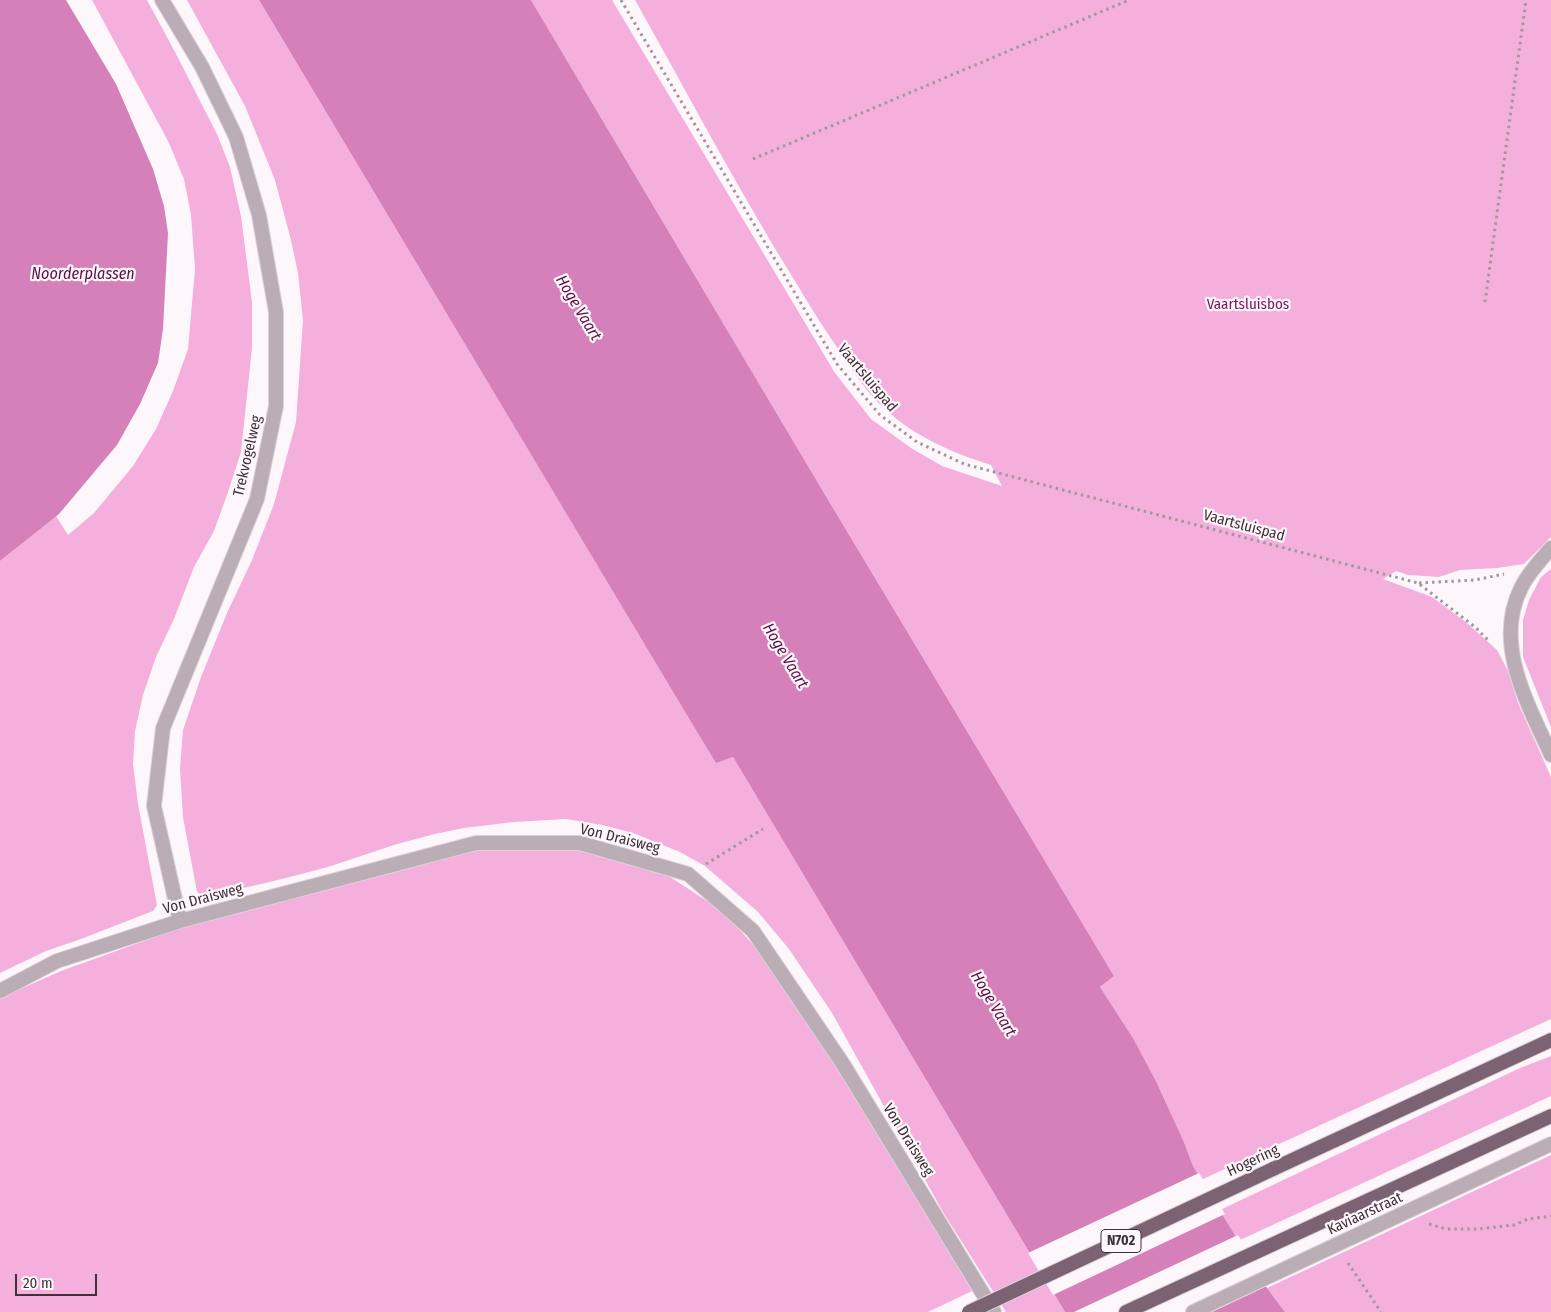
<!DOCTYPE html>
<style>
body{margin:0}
#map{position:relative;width:1551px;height:1312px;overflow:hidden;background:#fdf7fb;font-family:"Fira Sans Condensed",sans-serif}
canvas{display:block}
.scale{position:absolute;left:15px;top:1274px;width:82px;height:22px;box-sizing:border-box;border:2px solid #3e3139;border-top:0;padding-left:6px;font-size:15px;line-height:18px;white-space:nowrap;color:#3e3139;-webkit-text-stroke:4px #fdf7fb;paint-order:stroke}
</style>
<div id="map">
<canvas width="1551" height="1312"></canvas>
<div class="scale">20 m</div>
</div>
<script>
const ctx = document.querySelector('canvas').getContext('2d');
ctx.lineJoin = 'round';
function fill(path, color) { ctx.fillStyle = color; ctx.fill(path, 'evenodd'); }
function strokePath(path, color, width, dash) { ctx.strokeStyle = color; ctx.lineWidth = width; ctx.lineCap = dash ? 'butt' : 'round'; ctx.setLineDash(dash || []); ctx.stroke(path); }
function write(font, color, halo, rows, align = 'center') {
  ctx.font = font + ' "Fira Sans Condensed",sans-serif'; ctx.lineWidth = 4.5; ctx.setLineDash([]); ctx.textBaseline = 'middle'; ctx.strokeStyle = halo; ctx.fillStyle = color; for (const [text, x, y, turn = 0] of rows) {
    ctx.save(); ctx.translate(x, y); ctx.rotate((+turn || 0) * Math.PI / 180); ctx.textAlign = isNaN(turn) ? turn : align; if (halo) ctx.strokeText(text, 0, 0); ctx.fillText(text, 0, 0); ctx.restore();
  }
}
fill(new Path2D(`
 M92 0H147L175 52 217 134 230 167 241 216 252 302V348L241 452 227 495 214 531 194 567 174 619 156 657 143 695 135 731 133 764 138 804 157 905 153 911 81 939 46 951 0 973V561L56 516 68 535 94 513 133 466 156 429 173 391 188 349 195 269 191 215 184 179 168 141Z
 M187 0H259L682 707 716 762 733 757 1065 1312H1006L943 1212 832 1013 789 949 758 912 705 866 680 852 633 833 602 825 566 819 514 822 464 828 435 834 397 844 328 867 282 879 205 897 197 892 183 817 180 768 183 730 201 677 227 613 252 560 274 504 296 422 303 320 298 273 291 240 275 180 245 106Z
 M531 0H612L835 373 871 419 911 448 942 466 1002 486 991 465C953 453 915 437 885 409 868 394 856 375 843 356 827 333 812 310 798 286 740 193 689 96 635 0H1551V537L1524 564 1497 568 1460 570 1439 577 1408 575 1396 571 1383 579 1432 597 1467 623 1497 650 1508 671 1518 703 1551 777V1019L1201 1180 1193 1166 1184 1142 1156 1081 1133 1038 1100 987 1114 976 830 503Z
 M1551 569V727L1523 657V620L1529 600 1541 577Z
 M582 843 667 875 724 912 756 948 824 1043 972 1291 928 1312H0V998L61 971 188 925 457 849Z
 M1551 1056V1096L1238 1241 1220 1210 1520 1068Z
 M1551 1155V1312H1285L1267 1288Z`), '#f5afdc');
fill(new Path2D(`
 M0 0H66L116 84 153 169 164 206 168 233 163 329 158 363 140 404 117 445 59 514 0 561Z
 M259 0H531L830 503 1114 976 1100 987 1133 1038 1156 1081 1184 1142 1193 1166 1267 1288 1285 1312H1065L733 757 716 763 682 707Z`), '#d580b9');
fill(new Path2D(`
 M1199 1173 1225 1214 1053 1295 1028 1253Z
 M1238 1235 1269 1285 1212 1312H1074Z`), '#fdf7fb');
const minor = new Path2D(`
 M162 0 202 67 236 137 259 215 276 312V406L257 499 163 728 154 806 180 921
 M1551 548C1540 561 1528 573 1521 588 1493 644 1528 704 1551 755
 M0 991 57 961 180 921 476 843H580L688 874 753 931 843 1064 994 1312
 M1193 1312 1551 1144`);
const trunk = new Path2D(`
 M1273 1169 1551 1040
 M1126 1312 1551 1116`);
strokePath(minor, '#dbd3d8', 16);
strokePath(trunk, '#dbd3d8', 16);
strokePath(new Path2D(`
 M621 0 837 364 880 415 917 442 964 464 1418 583 1475 627 1489 641
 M753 159 1129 0
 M1485 302 1526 0
 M1419 583 1475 580 1504 574
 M706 864 763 829
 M1429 1224 1446 1229H1478L1514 1225 1528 1219 1551 1216
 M1348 1263 1381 1312`), '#a1979d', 3, [2.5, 4]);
strokePath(minor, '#bbadb5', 14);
strokePath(trunk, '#7c6373', 14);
const trunkBridge = new Path2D(`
 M969 1312 1273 1169`);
strokePath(trunkBridge, '#dbd3d8', 16, []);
strokePath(trunkBridge, '#7c6373', 14);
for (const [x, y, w] of [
 [1121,1241,40]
]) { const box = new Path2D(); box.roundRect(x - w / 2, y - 11.5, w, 23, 4); ctx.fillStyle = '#fdf7fb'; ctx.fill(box); strokePath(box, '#3e3139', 1); }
write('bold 14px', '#3e3139', null, [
 ["N702",1121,1241]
]);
write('15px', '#7b1461', '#fdf7fb', [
 ["Vaartsluisbos",1248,305]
]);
write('15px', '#3e3139', '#fdf7fb', [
 ["Vaartsluispad",867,378,50],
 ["Trekvogelweg",248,456,-77],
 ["Vaartsluispad",1244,526,15],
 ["Von Draisweg",620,839,14],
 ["Von Draisweg",203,899,-15],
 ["Von Draisweg",908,1140,58],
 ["Hogering",1253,1161,-25],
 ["Kaviaarstraat",1365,1214,-25]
]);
write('italic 16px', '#5c0f49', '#fdf7fb', [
 ["Noorderplassen",83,275],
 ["Hoge Vaart",578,308,59],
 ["Hoge Vaart",785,656,59],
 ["Hoge Vaart",993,1004,59]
]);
</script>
